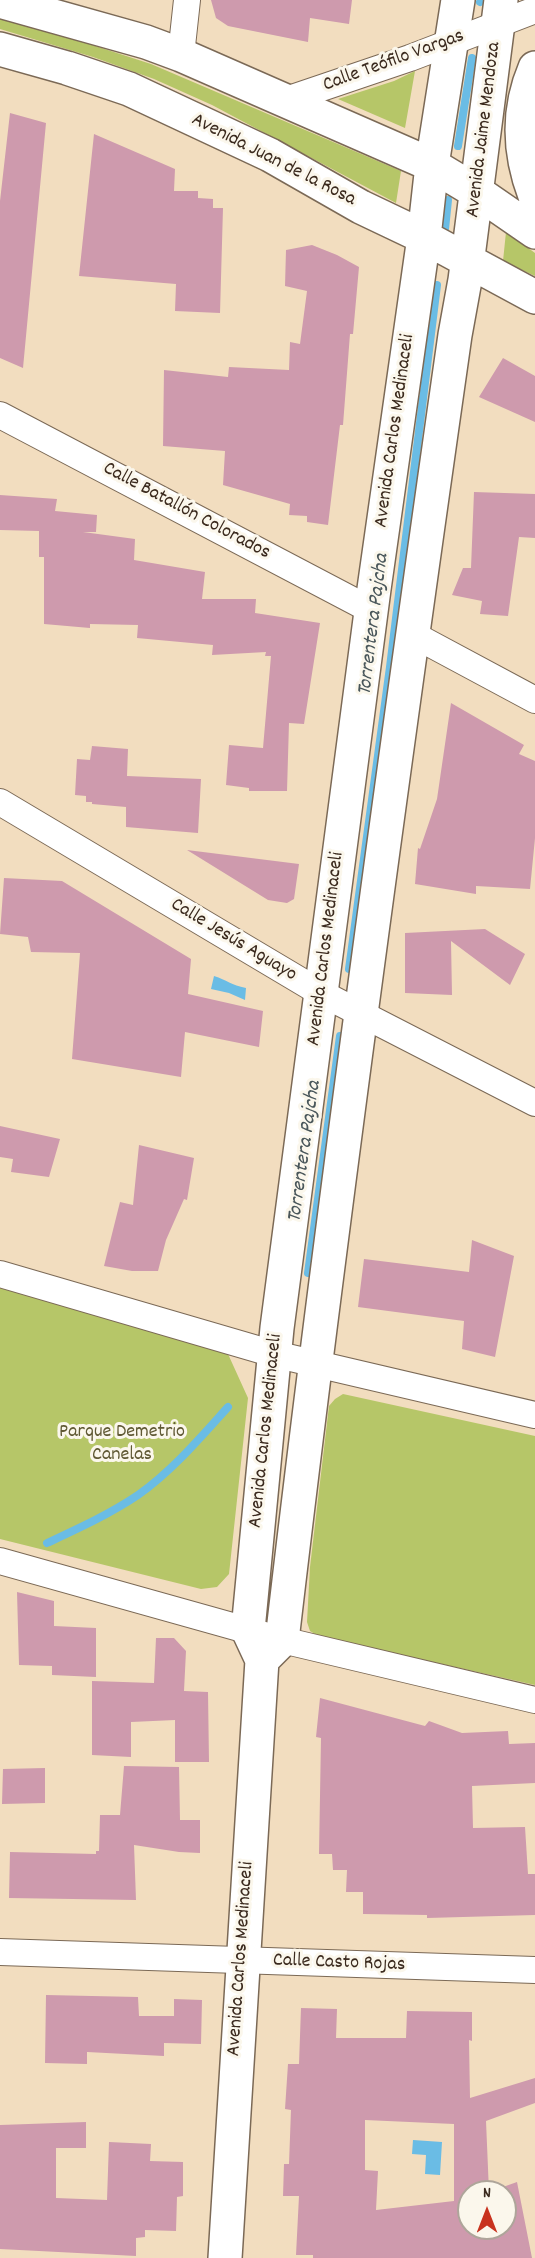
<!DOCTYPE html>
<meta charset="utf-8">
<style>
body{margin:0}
#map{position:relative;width:535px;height:2258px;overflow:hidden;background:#f2ddbf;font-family:Dekko,sans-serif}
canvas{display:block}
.north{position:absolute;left:457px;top:2180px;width:60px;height:60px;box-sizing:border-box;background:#fbf7ec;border:2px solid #aea59a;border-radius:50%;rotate:0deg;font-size:16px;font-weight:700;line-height:24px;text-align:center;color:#3b2a1e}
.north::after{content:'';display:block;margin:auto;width:21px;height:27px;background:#c8321e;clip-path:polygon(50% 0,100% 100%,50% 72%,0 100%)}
</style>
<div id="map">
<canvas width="535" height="2258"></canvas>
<div class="north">N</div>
</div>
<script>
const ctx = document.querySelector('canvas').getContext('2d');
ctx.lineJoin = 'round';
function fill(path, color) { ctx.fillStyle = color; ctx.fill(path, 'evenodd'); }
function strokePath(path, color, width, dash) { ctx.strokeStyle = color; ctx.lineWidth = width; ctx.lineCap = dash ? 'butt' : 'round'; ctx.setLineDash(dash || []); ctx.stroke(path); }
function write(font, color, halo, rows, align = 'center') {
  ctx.font = font + ' Dekko,sans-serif'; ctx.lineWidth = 6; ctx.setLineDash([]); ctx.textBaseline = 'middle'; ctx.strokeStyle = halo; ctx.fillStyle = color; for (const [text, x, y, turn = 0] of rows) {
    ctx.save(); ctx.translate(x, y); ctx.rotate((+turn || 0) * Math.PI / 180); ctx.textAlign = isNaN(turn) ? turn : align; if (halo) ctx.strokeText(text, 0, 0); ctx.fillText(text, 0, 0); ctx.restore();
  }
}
fill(new Path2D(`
 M0 18 83 42 151 64 401 171 396 203 212 105 154 79 93 57 0 29Z
 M415 71 405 128 338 99 394 81Z
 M506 232 535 253V276L503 261Z
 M0 1285 212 1341 228 1354 248 1398 229 1574 217 1587 201 1589 0 1539Z
 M343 1394 535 1436V1685L318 1636 310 1631 307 1622 310 1567 329 1406 335 1399Z`), '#b6c668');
fill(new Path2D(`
 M214 976C227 980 231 985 246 988L245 1000 229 993 211 989Z
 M413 2140 442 2142 440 2175 425 2174 426 2155 412 2154Z`), '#6abce5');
strokePath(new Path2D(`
 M480 2 481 0
 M458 146 472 58
 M445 229 448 200
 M349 969 390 667 437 285
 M308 1273 340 1036
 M47 1543C77 1529 110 1514 138 1495 172 1471 200 1438 228 1407`), '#6abce5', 8);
fill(new Path2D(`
 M211 0H352L349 24 310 18 308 42 228 26 216 18Z
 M10 113 46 123 23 368 0 358V201Z
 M94 134 175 169 174 191H198V198L213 199V208H223L220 313 175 311 176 284 79 276Z
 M312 245 337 255 359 267 353 334H350L343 425H340L328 525 307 522V516L289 515 290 504 223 485 225 451 163 446 164 370 228 377 229 367 289 370 290 342 300 344 307 291 285 286 286 250Z
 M503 358 535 376V422L479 397Z
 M474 492 535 494V538L519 537 508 616 480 614 482 601 452 595 463 568H471Z
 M0 495 57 499 55 511 97 515 96 532H83L135 539 134 560 205 572 202 599H256L255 613 320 623 304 724 289 723 287 791H249V788L226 785 229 745 263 748 271 656H265L266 652 212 655 213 645 137 638 138 625 90 624V628L44 624V557H39V531L0 530Z
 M451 703 524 745 519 754 535 761V838L530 889 476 886V894L415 884 418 848 420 849 437 799Z
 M92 746 128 749 127 776 201 779 198 833 126 827V807L92 804V802H86V796L75 795 77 759 90 760Z
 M187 850 299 864 294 899 287 903 268 900Z
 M4 878 62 881 191 959 188 994 263 1011 259 1047 185 1032 181 1077 72 1059 80 953 31 952 28 937 0 934Z
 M485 929 525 954 510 985 451 941 452 995 405 993V933Z
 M0 1126 60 1139 49 1177 11 1172 13 1159 0 1157Z
 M139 1145 194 1158 187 1200 184 1199 166 1240 158 1271H132L104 1266 120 1202 133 1205Z
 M472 1240 514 1256 495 1357 462 1349 464 1321 358 1307 364 1259 469 1272Z
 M17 1592 54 1601V1626L96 1628V1677L52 1675V1666L19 1665Z
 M156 1638H174L186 1651 184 1691 208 1692 209 1762H175V1720L131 1722V1757L92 1755V1681L154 1683Z
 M320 1698 425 1726 429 1721 462 1733 508 1731 509 1744 535 1743V1783L472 1786 473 1828 525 1827 528 1874H535V1915L427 1918V1915L363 1914V1892H346L347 1870H333L332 1854H319L321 1738 316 1737Z
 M124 1766 179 1767 180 1820H200V1853L179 1852 134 1845 136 1900 9 1898 10 1852 96 1854V1851H99L100 1815H120Z
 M45 1768V1803L2 1804 3 1769Z
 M46 1995 138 1997 139 2016H174V1999L202 2000 201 2044 164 2043V2056L87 2052V2064L45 2063Z
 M301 2008 337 2009 336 2038H406L407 2011 472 2012V2041L469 2040 470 2098 535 2078V2103L486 2121 489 2192 517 2182 532 2258H313V2255H296L299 2196H283L284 2164H289L291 2110 285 2109 288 2064H299ZM365 2120 454 2124V2201L376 2210 378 2171 365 2170ZM469 2192H505V2228H469Z
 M86 2122V2148H56V2198L107 2200 109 2142 151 2144 150 2161 183 2162V2196L177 2197 176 2231 145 2230V2237L136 2238V2256L0 2249V2125Z`), '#ce9aad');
const minor = new Path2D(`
 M181 55 187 0
 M286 100 410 58 535 10
 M0 415 371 610
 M412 634 535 700
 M0 802 321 993 535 1103
 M0 1274 274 1354 535 1415
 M0 1561 282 1640 535 1700
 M0 1952 535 1970`);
const secondary = new Path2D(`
 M0 1 146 42 181 55 432 165 477 192 535 232
 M0 49 67 68 129 89 270 155 361 207 424 237 535 297
 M535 68C517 110 519 154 535 196
 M262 1660 282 1640C333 1204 393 769 455 335L465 280 501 0
 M225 2258 262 1660 248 1630 277 1328 374 589 424 237 432 165 458 0`);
strokePath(minor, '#7b6956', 28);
strokePath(secondary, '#7b6956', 36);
strokePath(minor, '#fff', 26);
strokePath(secondary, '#fff', 33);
write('20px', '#3b2a1e', '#fbf7ec', [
 ["Calle Teófilo Vargas",394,62,-20],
 ["Avenida Jaime Mendoza",485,130,-83],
 ["Avenida Juan de la Rosa",273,161,27],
 ["Avenida Carlos Medinaceli",396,431,-82],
 ["Calle Batallón Colorados",186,512,28],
 ["Calle Jesús Aguayo",233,941,31],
 ["Avenida Carlos Medinaceli",327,949,-83],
 ["Avenida Carlos Medinaceli",267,1431,-84],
 ["Avenida Carlos Medinaceli",242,1959,-86],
 ["Calle Casto Rojas",339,1964,2]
]);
write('20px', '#605934', '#fbf7ec', [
 ["Parque Demetrio",122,1433],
 ["Canelas",122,1456]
]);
write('italic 21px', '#49565a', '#fbf7ec', [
 ["Torrentera Pajcha",375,625,-83],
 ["Torrentera Pajcha",306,1152,-82]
]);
</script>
